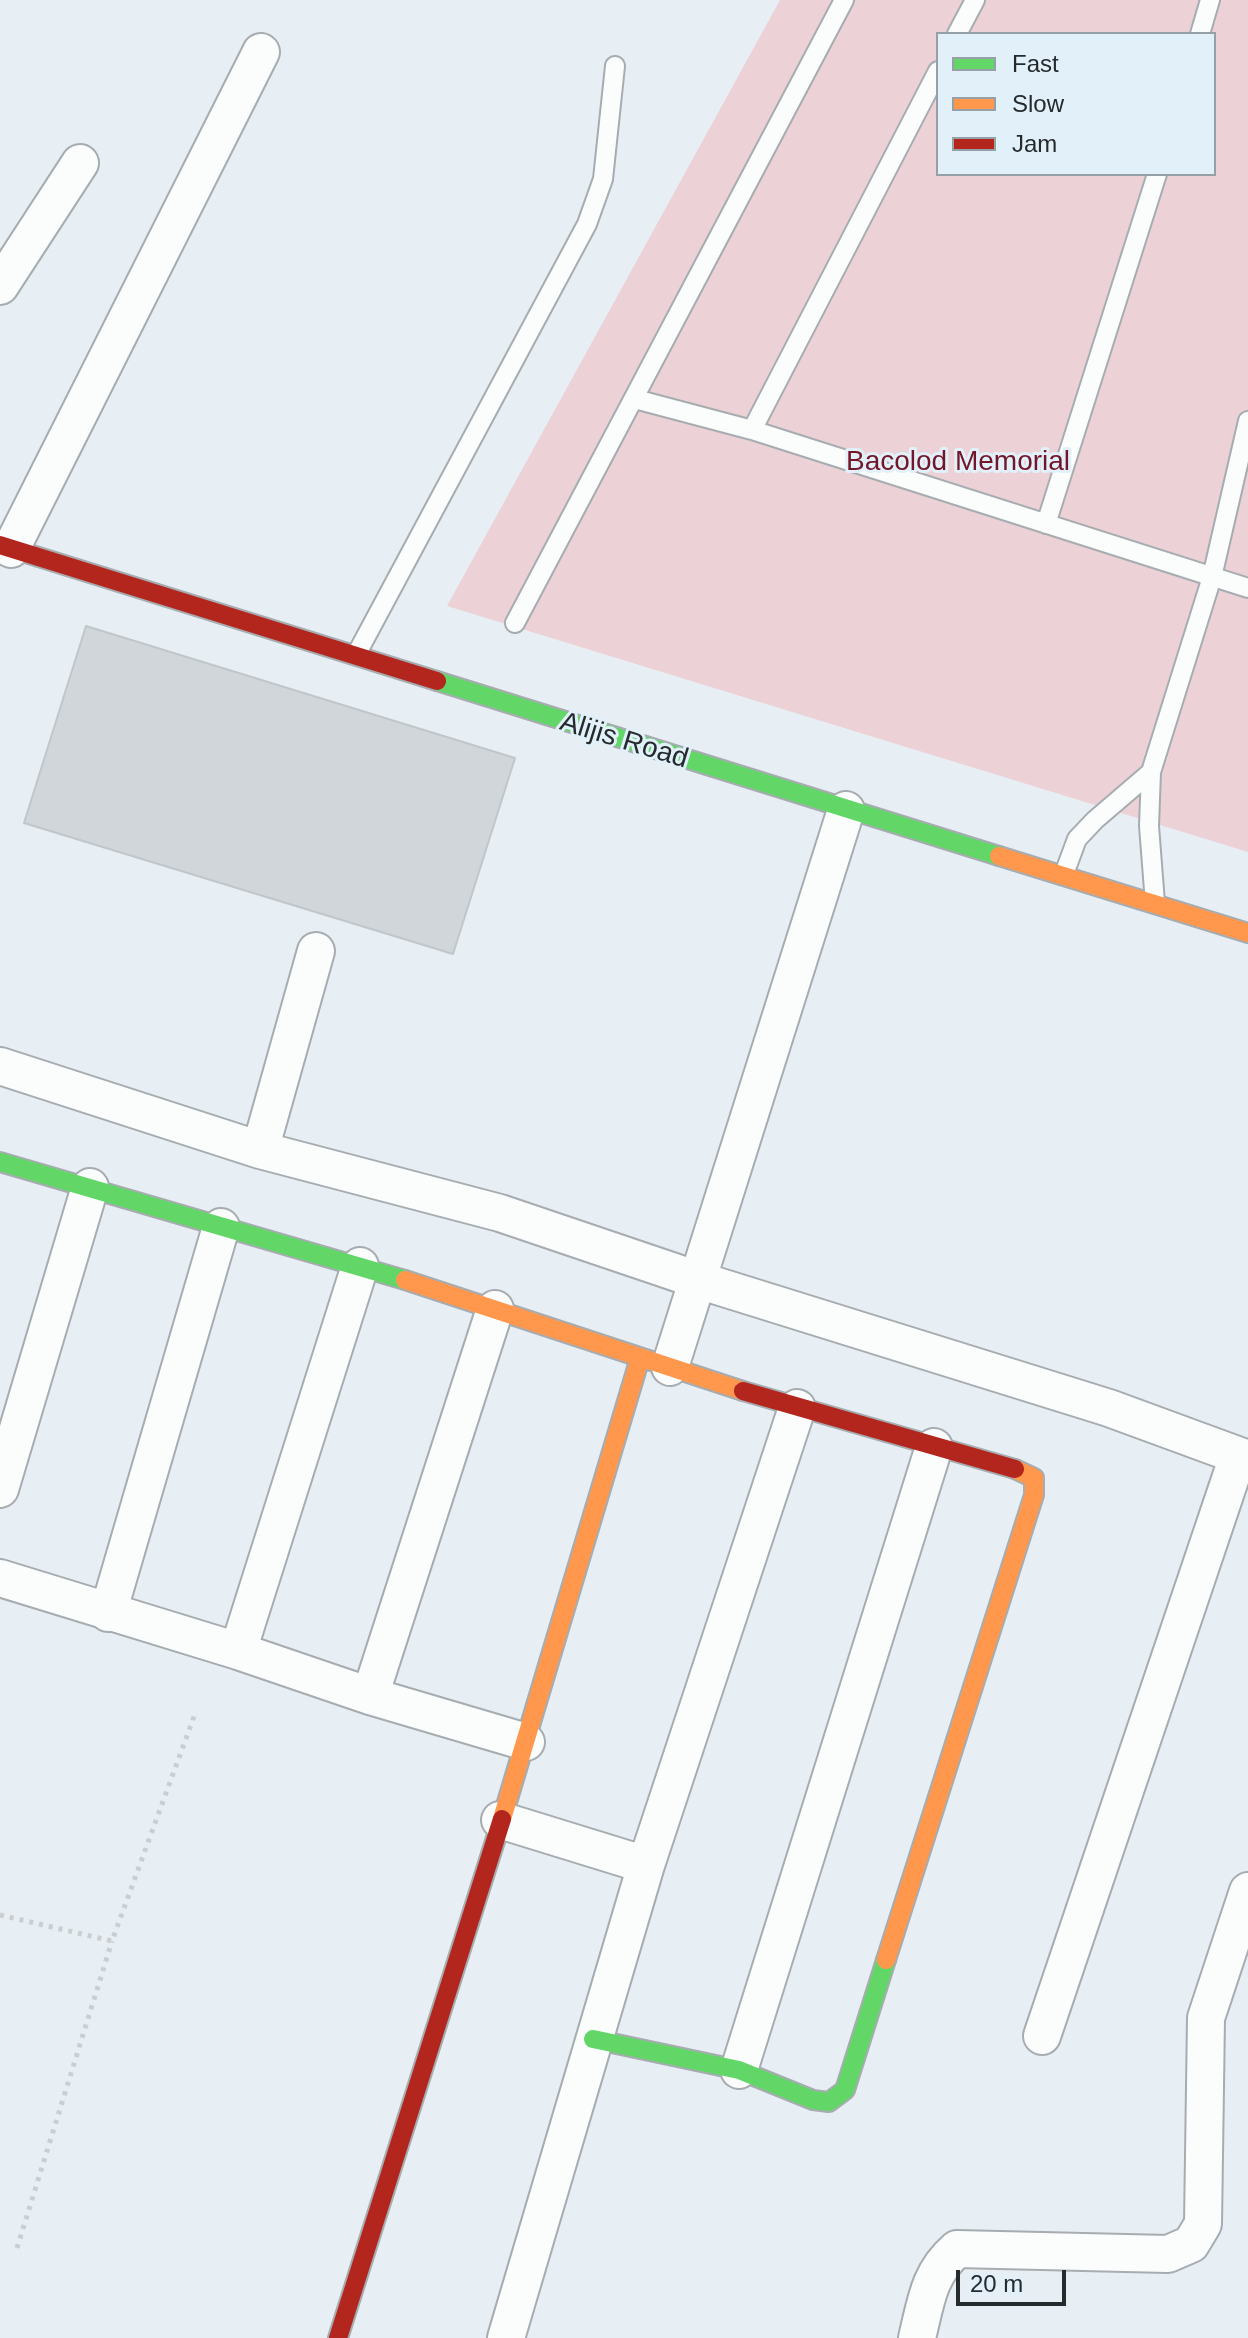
<!DOCTYPE html>
<style>
body{margin:0}
#map{position:relative;width:1248px;height:2338px;overflow:hidden;background:#e7eff4;font-family:Arial,sans-serif}
canvas{display:block}
.legend{position:absolute;left:936px;top:32px;width:280px;height:144px;box-sizing:border-box;background:#e2f0f9;border:2px solid #96a1a7;margin:0;padding:10px 14px;list-style:none;font-size:24px;color:#252a2d}
.legend li{display:flex;align-items:center;gap:16px;height:40px}
.legend b{width:40px;border:2px solid #96a1a7}
.scale{position:absolute;left:956px;top:2270px;width:110px;height:36px;box-sizing:border-box;border:4px solid #252a2d;border-top:0;padding-left:10px;font-size:24px;line-height:28px;white-space:nowrap;color:#252a2d;-webkit-text-stroke:6px #e2f0f9;paint-order:stroke}
</style>
<div id="map">
<canvas width="1248" height="2338"></canvas>
<ul class="legend">
<li><b style="height:10px;background:#63d668"></b>Fast</li>
<li><b style="height:10px;background:#ff974d"></b>Slow</li>
<li><b style="height:10px;background:#b3261e"></b>Jam</li>
</ul>
<div class="scale">20 m</div>
</div>
<script>
const ctx = document.querySelector('canvas').getContext('2d');
ctx.lineJoin = 'round';
function fill(path, color) { ctx.fillStyle = color; ctx.fill(path, 'evenodd'); }
function strokePath(path, color, width, dash) { ctx.strokeStyle = color; ctx.lineWidth = width; ctx.lineCap = dash ? 'butt' : 'round'; ctx.setLineDash(dash || []); ctx.stroke(path); }
function write(font, color, halo, rows, align = 'center') {
  ctx.font = font + ' Arial,sans-serif'; ctx.lineWidth = 6; ctx.setLineDash([]); ctx.textBaseline = 'middle'; ctx.strokeStyle = halo; ctx.fillStyle = color; for (const [text, x, y, turn = 0] of rows) {
    ctx.save(); ctx.translate(x, y); ctx.rotate((+turn || 0) * Math.PI / 180); ctx.textAlign = isNaN(turn) ? turn : align; if (halo) ctx.strokeText(text, 0, 0); ctx.fillText(text, 0, 0); ctx.restore();
  }
}
fill(new Path2D(`
 M780 0H1248V852L447 606ZM938 34H1214V174H938Z`), '#ecd2d6');
const building = new Path2D(`
 M86 626 515 758 453 954 24 823Z`);
fill(building, '#d0d6d9');
strokePath(building, '#c0c6ca', 2);
const lane = new Path2D(`
 M957 34 975 0
 M1200 34 1210 0
 M635 399 752 430 1248 588
 M752 430 938 71
 M1046 524 1157 174
 M515 623 844 0
 M356 655 587 224 603 179 615 66
 M1064 874 1077 839 1095 820 1151 772
 M1155 903 1149 826 1151 772 1212 577 1248 421`);
const street = new Path2D(`
 M0 286 80 163
 M11 549 261 52
 M0 1066 260 1150 500 1213 698 1280 1109 1408 1248 1459
 M260 1150 316 951
 M670 1367 846 810
 M0 1489 90 1187
 M0 1578 238 1651 370 1696 526 1742
 M108 1613 221 1227
 M238 1651 360 1266
 M370 1696 495 1309
 M500 1820 646 1865
 M1042 2036 1238 1456
 M739 2070 934 1447
 M506 2338 646 1865 797 1408
 M917 2338C926 2302 928 2274 957 2249L1168 2254 1191 2244 1203 2224 1206 2018 1248 1891`);
const fast = new Path2D(`
 M437 681 999 856
 M0 1162 405 1280
 M593 2039 739 2070 813 2100 829 2102 845 2090 886 1960`);
const slow = new Path2D(`
 M999 856 1248 933
 M405 1280 743 1391
 M502 1819 640 1358
 M886 1960 1034 1495V1478L1015 1469`);
const jam = new Path2D(`
 M0 545 437 681
 M743 1391 1015 1469
 M338 2338 502 1819`);
strokePath(lane, '#a6acb0', 22);
strokePath(street, '#a6acb0', 40);
strokePath(fast, '#a6acb0', 22);
strokePath(slow, '#a6acb0', 22);
strokePath(jam, '#a6acb0', 22);
strokePath(new Path2D(`
 M0 1915 112 1941 196 1711
 M17 2248 112 1941`), '#caced0', 5, [4, 6]);
strokePath(lane, '#fbfdfd', 18);
strokePath(street, '#fbfdfd', 36);
strokePath(fast, '#63d668', 18);
strokePath(slow, '#ff974d', 18);
strokePath(jam, '#b3261e', 18);
write('28px', '#731629', '#e2f0f9', [
 ["Bacolod Memorial",958,462]
]);
write('28px', '#252a2d', '#e2f0f9', [
 ["Alijis Road",624,741,17]
]);
</script>
